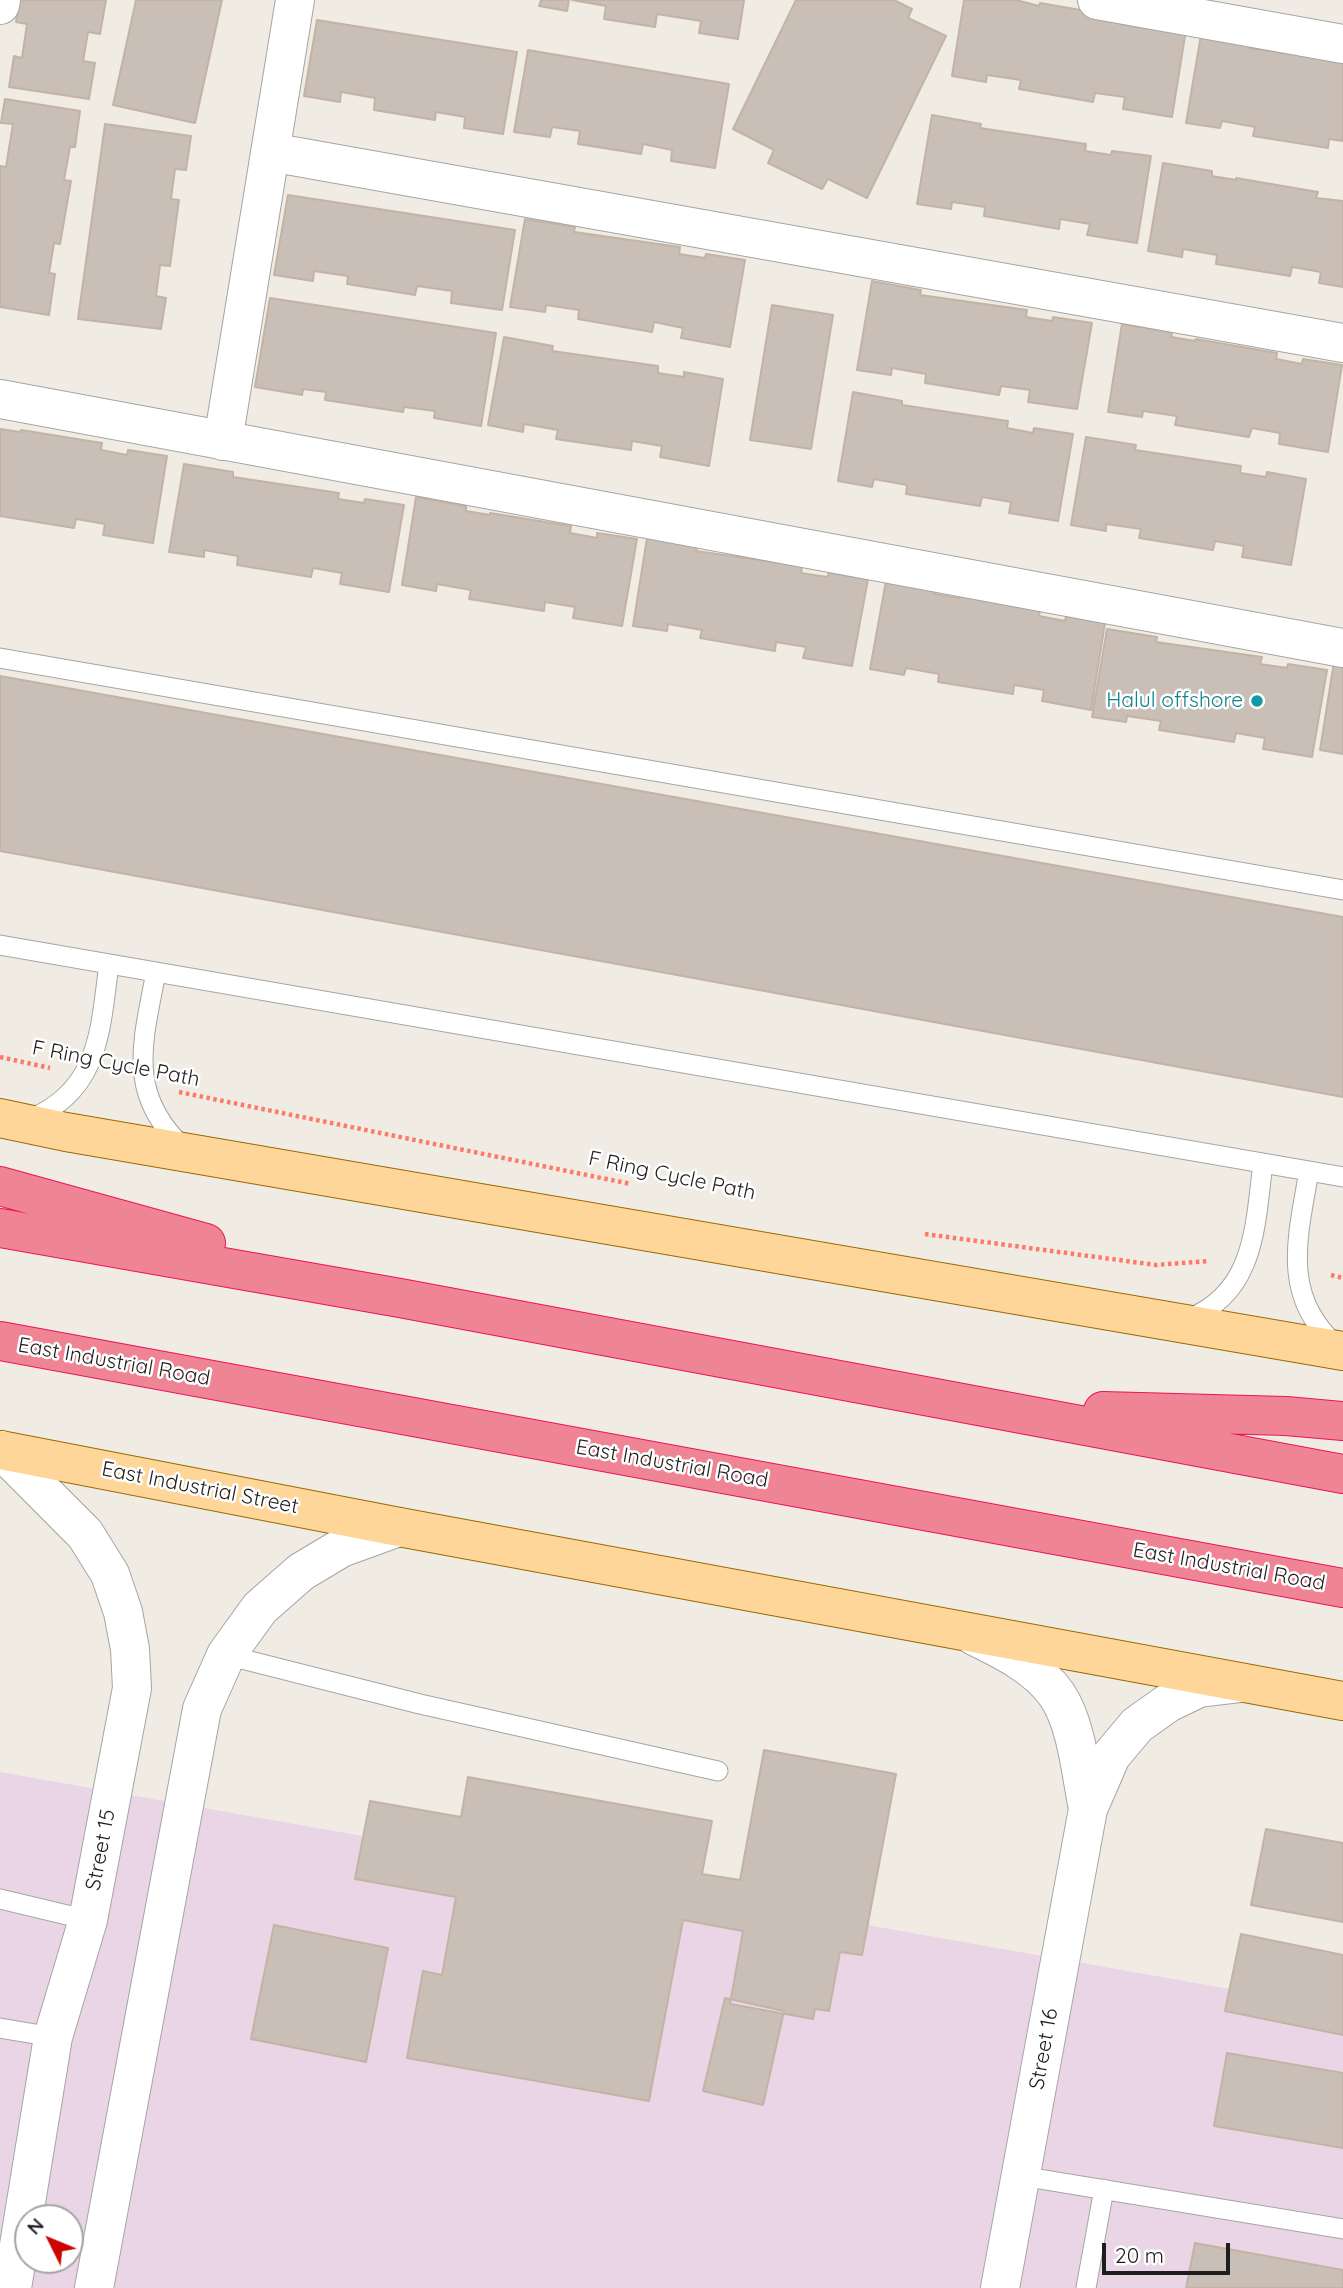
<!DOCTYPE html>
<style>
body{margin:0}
#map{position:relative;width:1343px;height:2288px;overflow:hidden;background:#f0ece4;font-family:Quicksand,sans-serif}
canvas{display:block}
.north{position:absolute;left:14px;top:2204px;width:70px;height:70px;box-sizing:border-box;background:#fff;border:2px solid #a5a5a5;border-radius:50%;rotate:313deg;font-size:19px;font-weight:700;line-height:28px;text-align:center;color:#1e1e1e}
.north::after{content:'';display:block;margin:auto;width:24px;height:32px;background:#cd0500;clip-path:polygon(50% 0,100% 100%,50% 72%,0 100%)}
.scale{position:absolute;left:1102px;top:2243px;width:128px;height:32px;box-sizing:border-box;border:4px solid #1e1e1e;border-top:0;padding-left:9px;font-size:21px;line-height:24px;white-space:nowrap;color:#1e1e1e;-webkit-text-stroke:5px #fff;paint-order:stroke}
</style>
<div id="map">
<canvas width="1343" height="2288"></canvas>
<div class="north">N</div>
<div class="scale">20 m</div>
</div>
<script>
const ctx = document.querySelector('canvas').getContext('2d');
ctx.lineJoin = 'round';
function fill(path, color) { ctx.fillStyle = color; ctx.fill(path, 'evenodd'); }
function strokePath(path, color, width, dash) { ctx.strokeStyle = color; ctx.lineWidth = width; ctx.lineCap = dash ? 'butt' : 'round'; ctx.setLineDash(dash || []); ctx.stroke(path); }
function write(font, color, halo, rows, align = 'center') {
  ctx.font = font + ' Quicksand,sans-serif'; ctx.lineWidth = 5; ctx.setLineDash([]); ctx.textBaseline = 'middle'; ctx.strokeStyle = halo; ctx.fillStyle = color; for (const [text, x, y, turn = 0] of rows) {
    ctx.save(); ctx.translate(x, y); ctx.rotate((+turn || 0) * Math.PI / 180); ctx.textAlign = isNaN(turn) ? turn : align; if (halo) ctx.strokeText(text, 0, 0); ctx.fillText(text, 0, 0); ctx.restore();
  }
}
fill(new Path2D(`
 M0 1772 1343 2009V2288H0ZM28 2218H70V2260H28Z`), '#ead5e6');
const building = new Path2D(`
 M19 0H106L100 34 88 32 83 61 95 63 89 99 9 87 14 56 22 58 27 24 16 22Z
 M136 0H222L195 123 113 105Z
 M541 0H569L567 11 539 6Z
 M572 0H744L738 39 699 33 701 21 657 14 655 27 604 19 606 6Z
 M796 0H894L912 9 908 18 946 36 867 198 828 179 822 189 768 163 774 150 733 129Z
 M964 0H1016L1039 6 1040 3 1121 17 1120 24 1146 28 1147 23 1186 30 1172 117 1123 109 1125 97 1095 93 1093 102 1019 89 1021 80 987 75 986 82 952 76Z
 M317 20 517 52 503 134 464 128 465 117 436 112 435 120 374 110 375 98 341 92 340 102 304 96Z
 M1201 35 1250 43 1249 48 1343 61V141L1329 139 1328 148 1253 136 1255 127 1222 121 1220 128 1186 123Z
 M528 50 729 84 715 168 671 161 672 150 643 144 641 154 578 144 580 131 552 127 550 137 514 132Z
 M5 99 80 111 75 147H70L64 180 71 181 60 244 54 243 49 273 55 274 49 315 0 307V166L6 167 13 124 1 123Z
 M932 115 981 124 980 128 1086 144 1085 151 1111 155 1112 151 1151 156 1137 243 1087 235 1090 224 1060 219 1059 229 984 216 985 207 952 202 951 209 917 204Z
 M105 124 191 136 186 170 175 169 171 199 179 200 170 266 160 265 156 296 166 298 161 329 78 319Z
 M1163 163 1212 171V176L1236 180V178L1318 192 1316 198 1343 201V287L1319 283 1321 272 1292 267 1290 276 1216 264 1217 255 1183 249 1182 257 1148 251Z
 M288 195 515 230 502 310 451 303 452 291 417 286 415 295 347 284 348 276 314 271 313 281 274 275Z
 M525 219 575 227 574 232 680 247 679 254 705 258 706 254 745 260 730 347 681 338 683 328 654 322 652 332 578 319 579 310 546 305 545 312 510 307Z
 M872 281 921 290 920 295 1027 310 1026 317 1052 321 1053 317 1092 323 1077 409 1028 402 1030 390 1001 386 999 395 925 383 926 374 892 368 891 375 857 370Z
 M270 298 496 333 481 426 434 418 435 411 404 407 403 412 325 400 326 392 303 389 302 395 255 387Z
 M772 305 833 315 811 449 750 440Z
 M1122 324 1172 332 1171 337 1195 341 1196 339 1277 353 1276 359 1302 364 1303 359 1342 365 1328 452 1279 444 1280 433 1252 428 1249 437 1175 425 1177 416 1143 411 1142 417 1108 412Z
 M504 337 553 346 552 351 658 366V373L684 377V372L723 379 709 466 660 457 662 446 632 441 631 450 556 439 558 430 524 424 523 432 488 425Z
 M853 392 902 401V405L1008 421 1007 428 1033 433 1034 428 1073 434 1058 521 1009 513 1011 502 982 497 980 506 906 494 907 485 874 479 872 487 838 481Z
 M0 429 20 432 21 430 102 443 101 450 127 455 128 450 167 456 153 543 103 535 105 524 76 519 74 528 0 516Z
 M1086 437 1136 445 1135 450 1241 466 1240 473 1266 477 1267 472 1306 479 1291 565 1242 557 1244 546 1215 541 1213 550 1139 538 1141 529 1106 524V531L1071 525Z
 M184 464 233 472V477L339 493 338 499 364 503 365 499 404 505 389 592 340 584 342 573 313 568 311 577 237 565 238 556 204 550V557L169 552Z
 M416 497 466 506V511L490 515V513L571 526 570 533 597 538V533L637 539 622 626 573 618 575 607 545 602 544 611 469 599 471 590 437 584 436 591 402 585Z
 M647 538 697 546 696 551 802 566 801 573 827 577 829 573 868 579 852 666 803 658 806 647 776 642 775 651 700 638 702 630 668 624 667 631 633 626Z
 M886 581 935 590 934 594 959 598V596L1040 610 1039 616 1065 621 1066 616 1105 623 1091 710 1042 701 1044 690 1014 685 1013 694 938 682 939 674 906 668 904 675 870 669Z
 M1107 629 1157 637 1156 642 1262 657 1260 664 1287 668 1288 664 1327 670 1312 757 1263 749 1265 738 1236 733 1234 742 1159 730 1161 721 1127 716 1126 722 1092 717Z
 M1334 662 1343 663V754L1320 750Z
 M0 676 1343 917V1097L0 851Z
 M764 1750 896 1774 862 1955 840 1952 829 2011 815 2009 813 2019 730 2004 743 1931 683 1920 649 2101 407 2058 423 1971 442 1975 456 1897 355 1879 370 1801 461 1817 468 1777 712 1821 702 1874 740 1880Z
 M1266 1829 1343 1843V1922L1251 1905Z
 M274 1925 388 1948 366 2062 251 2039Z
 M1241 1934 1343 1955V2035L1225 2011Z
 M725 1998 784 2011 763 2105 703 2091Z
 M1227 2053 1343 2073V2148L1214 2126Z
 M1195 2243 1343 2270V2288H1186Z`);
fill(building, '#c9bfb6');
strokePath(building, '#c3b3a5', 2);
const lane = new Path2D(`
 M0 658 1343 890
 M0 945 1343 1177
 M156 972C143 1042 125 1094 185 1149
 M28 1120C100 1091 100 1031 109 964
 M1309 1171C1298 1236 1280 1296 1337 1346
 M1188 1319C1256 1292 1255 1225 1263 1163
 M226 1655 420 1704 718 1771
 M0 1899 88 1920
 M0 2028 53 2037
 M1021 2176 1343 2229
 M1086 2288 1104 2189`);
const street = new Path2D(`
 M1097 0 1343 44
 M0 5 1 0
 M270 152 1343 343
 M0 399 1343 648
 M223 441 295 0
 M1 1450 85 1534 110 1574 123 1612 130 1649 132 1688 88 1920 53 2037 12 2288
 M974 1636C1003 1650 1038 1667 1057 1695 1077 1724 1081 1775 1088 1809
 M94 2288 202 1709 226 1655 260 1608 301 1572 341 1548 399 1527
 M1000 2288 1088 1809 1111 1756 1137 1725 1168 1703 1199 1688 1241 1683`);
const primary = new Path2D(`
 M0 1118 66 1132 1343 1351
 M0 1450 399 1527 1343 1701`);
const highway = new Path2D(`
 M0 1186 206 1243
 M0 1228 400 1298 1343 1474
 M0 1341 1343 1588
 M1103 1411 1286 1416 1343 1421`);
strokePath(lane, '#a5a5a5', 21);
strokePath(street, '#a5a5a5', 40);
strokePath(primary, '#996a00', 40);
strokePath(highway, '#eb1458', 40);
strokePath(new Path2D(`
 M0 1057 50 1068
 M179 1092 631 1184
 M925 1234 1156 1265 1208 1261
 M1331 1275 1343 1278`), '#ff7a66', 4.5, [3.5, 3.5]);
strokePath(lane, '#fff', 19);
strokePath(street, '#fff', 38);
strokePath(primary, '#ffd69a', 38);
strokePath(highway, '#ef8495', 38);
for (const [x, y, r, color] of [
 [1257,701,7,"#0f9aa8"]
]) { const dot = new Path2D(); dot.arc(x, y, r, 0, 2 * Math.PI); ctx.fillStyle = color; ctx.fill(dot); strokePath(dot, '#fff', 2.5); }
write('21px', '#0d838f', '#fff', [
 ["Halul offshore",1243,701]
], 'right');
write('21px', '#1e1e1e', '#fff', [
 ["F Ring Cycle Path",116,1064,11],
 ["F Ring Cycle Path",672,1176,12],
 ["East Industrial Road",114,1362,10],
 ["East Industrial Road",672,1464,10],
 ["East Industrial Street",200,1488,11],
 ["East Industrial Road",1229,1567,10],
 ["Street 15",101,1850,-79],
 ["Street 16",1044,2049,-80]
]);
</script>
